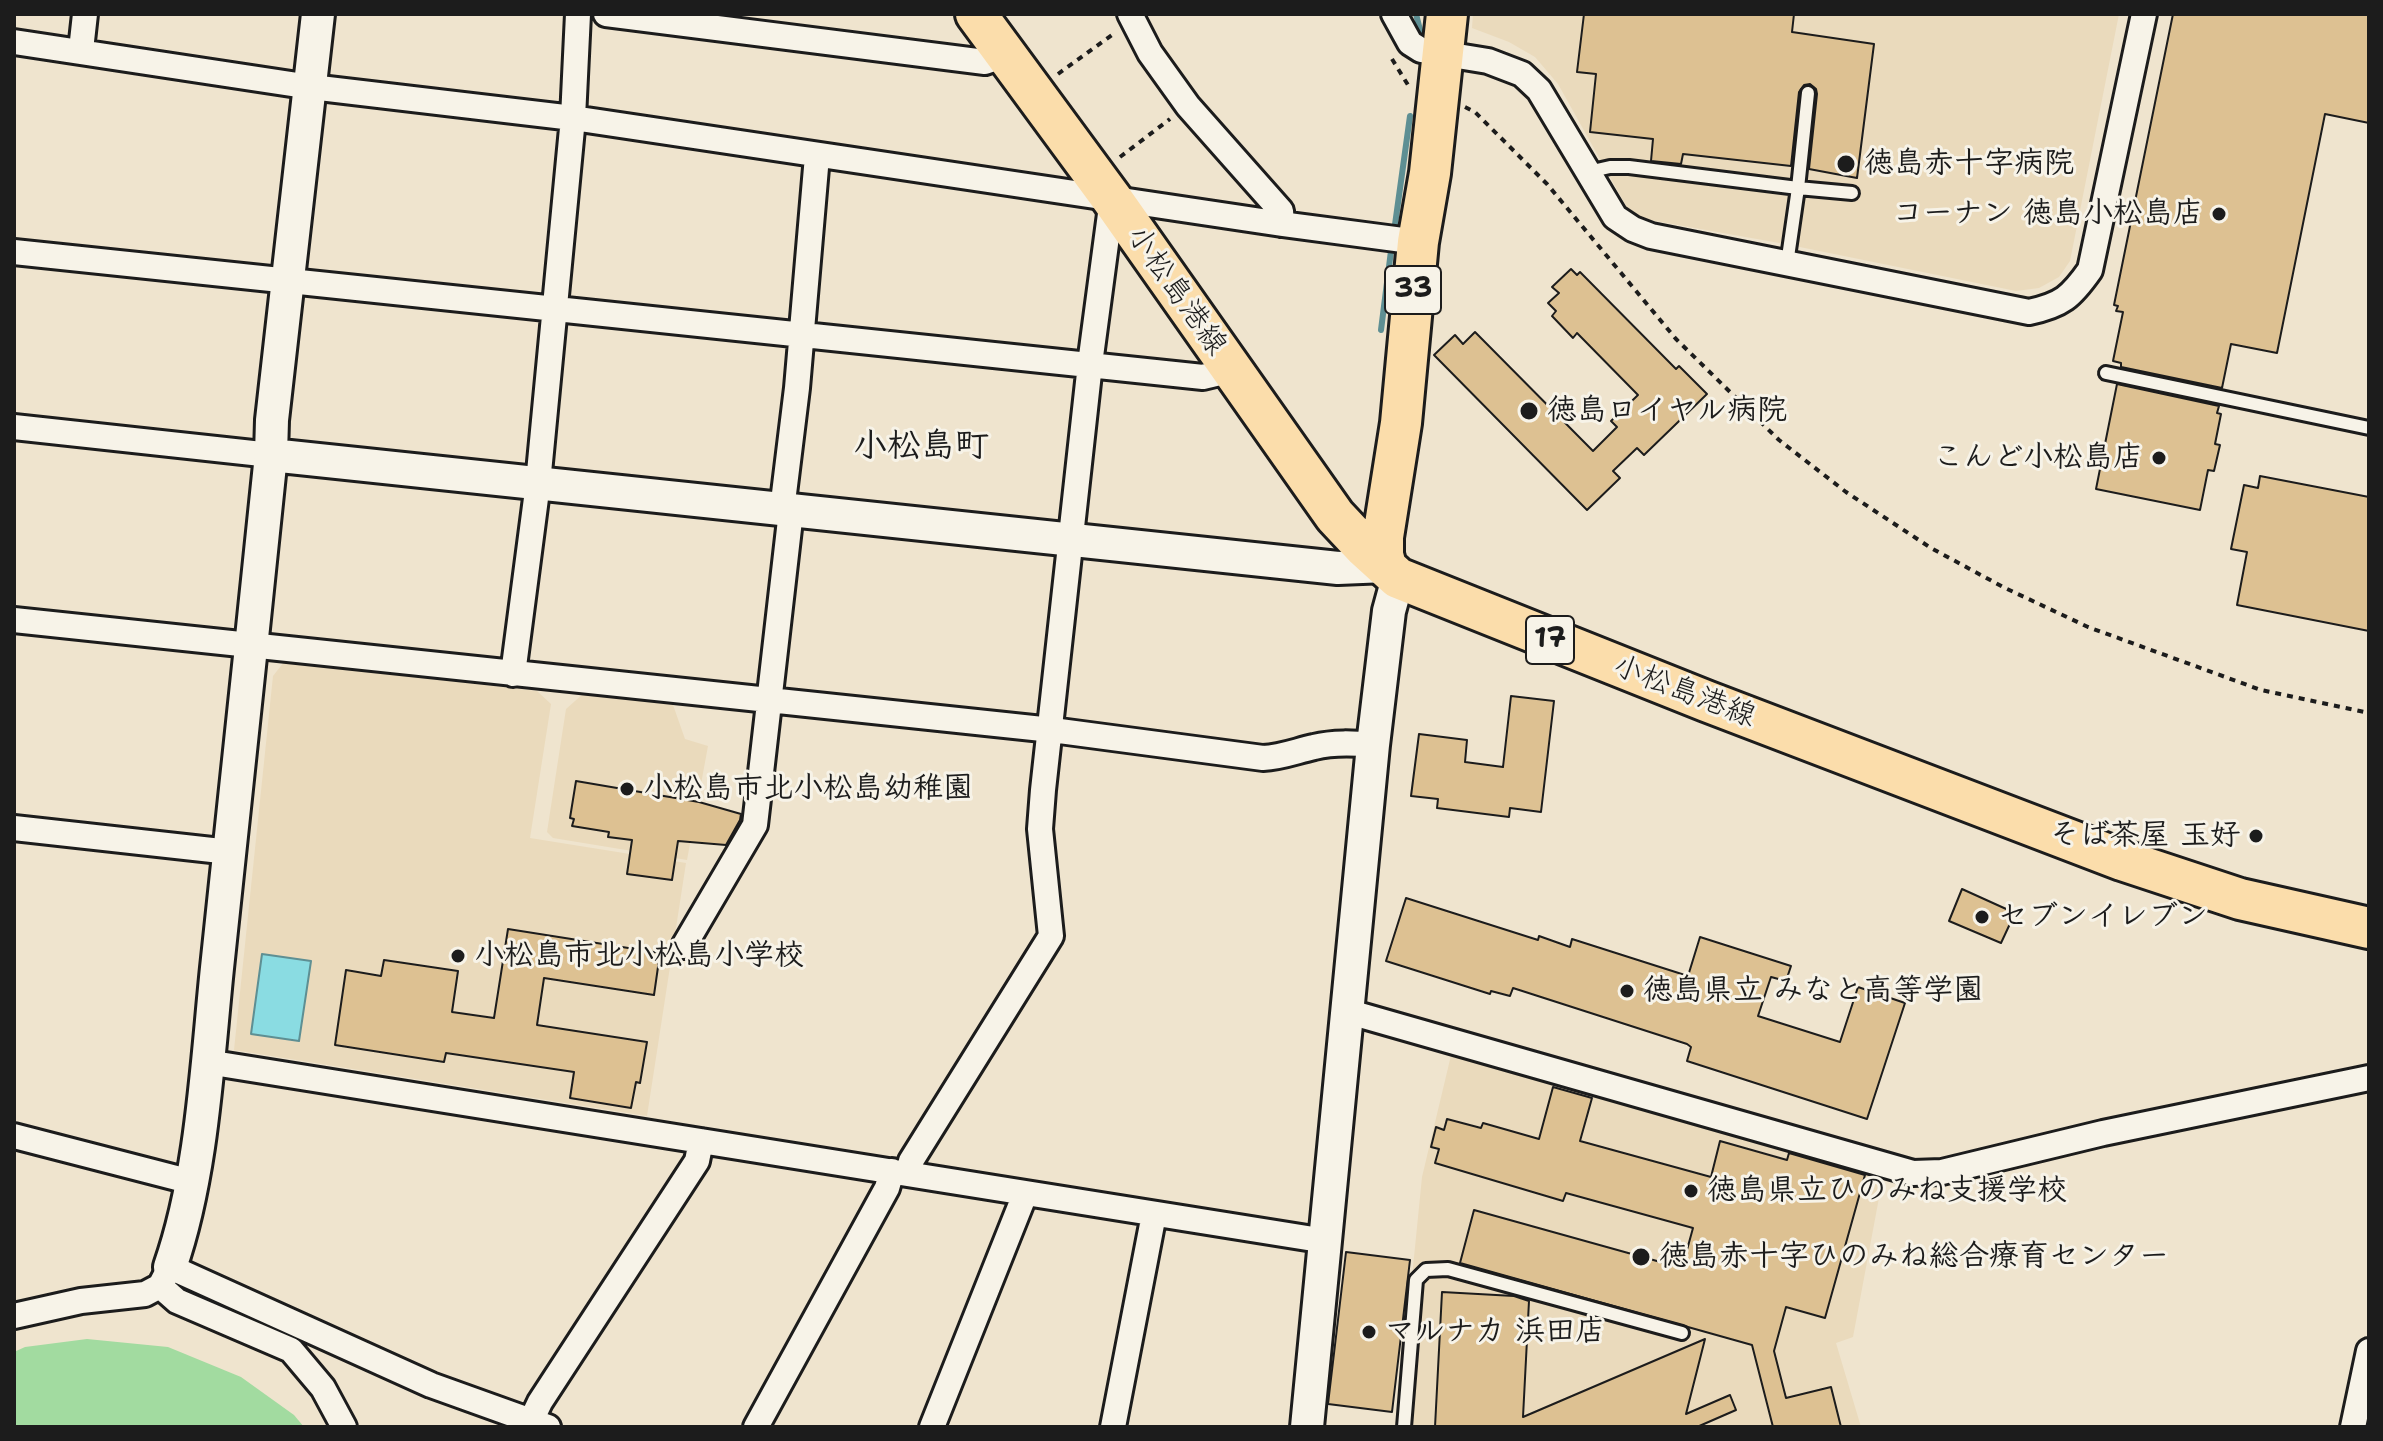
<!DOCTYPE html>
<meta charset="utf-8">
<style>
body{margin:0}
#map{position:relative;width:2383px;height:1441px;overflow:hidden;background:#efe4ce;font-family:"Shantell Sans",sans-serif}
canvas{display:block}
.frame{position:absolute;inset:0;border:16px solid #1c1c1c;pointer-events:none}
</style>
<div id="map">
<canvas width="2383" height="1441"></canvas>
<div class="frame"></div>
</div>
<script>
const ctx = document.querySelector('canvas').getContext('2d');
ctx.lineJoin = 'round';
function fill(path, color) { ctx.fillStyle = color; ctx.fill(path, 'evenodd'); }
function strokePath(path, color, width, dash) { ctx.strokeStyle = color; ctx.lineWidth = width; ctx.lineCap = dash ? 'butt' : 'round'; ctx.setLineDash(dash || []); ctx.stroke(path); }
function write(font, color, halo, rows, align = 'center') {
  ctx.font = font + ' "Shantell Sans","Klee One",sans-serif'; ctx.lineWidth = 6; ctx.setLineDash([]); ctx.textBaseline = 'middle'; ctx.strokeStyle = halo; ctx.fillStyle = color; for (const [text, x, y, turn = 0] of rows) {
    ctx.save(); ctx.translate(x, y); ctx.rotate((+turn || 0) * Math.PI / 180); ctx.textAlign = isNaN(turn) ? turn : align; if (halo) ctx.strokeText(text, 0, 0); ctx.fillText(text, 0, 0); ctx.restore();
  }
}
fill(new Path2D(`
 M1473 14H2119L2070 261 2059 277 2039 288 2016 291 1785 244 1644 219 1629 211 1558 84 1535 57 1509 42 1472 28Z
 M284 662 537 691 551 704 530 838 686 863 647 1116 234 1050 273 676Z
 M584 693 672 702 685 739 708 746 687 860 553 838 547 832 566 709Z
 M1453 1047 1884 1171 1853 1337 1836 1343 1861 1427H1397L1422 1177Z`), '#eadabc');
fill(new Path2D(`
 M87 1339 168 1347 241 1377 294 1415 304 1427H14V1352L25 1347Z`), '#a2dba0');
const water = new Path2D(`
 M262 954 311 961 299 1041 251 1034Z`);
fill(water, '#8adce2');
strokePath(water, '#5e8f93', 2);
strokePath(new Path2D(`
 M1416 14 1421 34
 M1394 232 1410 116
 M1381 330 1392 243`), '#5e8f93', 6);
const building = new Path2D(`
 M1584 14H1794L1792 32 1874 44 1857 178 1809 169 1817 94 1816 89 1810 84 1804 85 1799 92 1791 166 1683 154 1681 164 1651 161 1653 139 1590 132 1596 74 1577 72Z
 M2173 14H2369V123L2325 114 2277 353 2231 344 2222 388 2121 367V363L2113 361 2123 312 2116 311 2118 306 2114 305Z
 M1571 269 1577 275 1580 272 1676 369 1679 366 1707 394 1644 455 1637 448 1613 471 1620 478 1587 510 1434 355 1455 335 1463 344 1475 332 1593 451 1617 427 1611 421 1638 395 1577 333 1573 338 1552 316 1556 311 1548 303 1559 293 1552 287Z
 M2117 384 2219 406 2217 413 2221 414 2215 444 2220 445 2214 471 2208 470 2200 510 2096 489Z
 M2260 476 2369 497V631L2237 605 2247 552 2231 549 2244 485 2258 488Z
 M1511 696 1554 701 1541 812 1510 808 1509 817 1437 808 1438 799 1411 796 1419 734 1467 740 1465 762 1503 767Z
 M576 781 699 802 741 814 740 820 726 845 678 841 672 880 627 874 632 840 608 837 609 832 572 826 574 819 570 818Z
 M1962 889 2015 913 2001 943 1949 921Z
 M1406 898 1538 940 1539 936 1570 947 1572 939 1688 976 1700 937 1791 966 1786 981 1771 977 1758 1016 1840 1042 1858 987 1905 1003 1867 1119 1687 1061 1691 1047 1687 1044 1513 988 1510 996 1491 991 1490 994 1386 961Z
 M508 929 660 953 654 995 544 978 537 1025 647 1042 640 1083 636 1082 631 1108 570 1098 574 1072 446 1053 444 1062 335 1045 346 970 381 976 384 960 458 971 452 1012 494 1018Z
 M1553 1087 1592 1098 1580 1141 1711 1177 1720 1141 1787 1160 1789 1153 1865 1175 1825 1318 1786 1307 1774 1351 1786 1398 1831 1387 1841 1427H1773L1752 1345 1460 1263 1474 1210 1682 1268 1693 1228 1566 1193 1563 1201 1435 1163 1439 1149 1431 1147 1436 1127 1444 1130 1447 1119 1481 1128 1483 1123 1539 1139Z
 M1346 1252 1410 1260 1392 1412 1328 1404Z
 M1442 1292 1514 1296 1529 1301 1523 1417 1705 1339 1686 1414 1730 1395 1736 1410 1697 1427H1435Z`);
fill(building, '#ddc192');
strokePath(building, '#1c1c1c', 2);
const service = new Path2D(`
 M1588 172 1610 167H1629L1798 188 1808 93
 M1787 264 1798 188 1852 193
 M2106 373 2369 428
 M1404 1427 1416 1280 1426 1270 1448 1269 1682 1333`);
const minor = new Path2D(`
 M606 14 985 62 1005 55
 M1130 14 1150 53 1188 106 1281 211 1282 224
 M1394 14 1410 43 1421 50 1488 61 1522 74 1539 90 1615 217 1633 229 1651 236 2029 312C2062 305 2071 297 2090 270L2144 14
 M14 42 311 87 573 118 1282 224 1418 242
 M81 50 85 14
 M14 252 1203 377 1232 370
 M14 427 271 455
 M782 510 797 388 817 156
 M14 620 1052 730 1263 758C1282 757 1296 751 1314 747 1334 742 1353 743 1373 745
 M513 674 538 483 573 118 578 14
 M14 828 230 852
 M684 946 755 825 791 511
 M1346 1011 1913 1173 1942 1172 2103 1133 2369 1078
 M207 1062 1326 1241
 M14 1136 192 1182
 M908 1174 911 1161 1051 936 1040 829 1043 790 1090 364 1112 199
 M160 1286 177 1301 291 1350 323 1388 344 1427
 M14 1316 81 1301 145 1294 160 1286 170 1267 431 1385 548 1427
 M531 1421 540 1402 697 1161 701 1141
 M756 1427 887 1188 892 1171
 M932 1427 1025 1194
 M1113 1427 1154 1214
 M2353 1427 2369 1351`);
const tertiary = new Path2D(`
 M271 455 1338 568 1386 566
 M170 1267C202 1176 207 1065 217 968 236 797 253 626 271 455L272 420 318 14
 M1307 1427 1373 745 1389 611 1398 578`);
const primary = new Path2D(`
 M976 14 1112 199 1335 516 1365 548 1398 578 1706 701 2122 860 2240 899 2369 928
 M1386 566 1383 555V537L1401 423 1418 242 1430 173 1447 14`);
strokePath(service, '#1c1c1c', 18);
strokePath(minor, '#1c1c1c', 30);
strokePath(tertiary, '#1c1c1c', 38);
strokePath(primary, '#1c1c1c', 46);
strokePath(new Path2D(`
 M1392 59 1408 85
 M1058 74 1116 32
 M1465 107 1475 112 1547 184 1676 339 1779 440 1846 492 1931 548 2003 587 2088 627 2261 690 2369 713
 M1120 157 1170 119`), '#1c1c1c', 4, [6, 6]);
strokePath(service, '#f7f3e8', 12);
strokePath(minor, '#f7f3e8', 24);
strokePath(tertiary, '#f7f3e8', 32);
strokePath(primary, '#fbddab', 40);
for (const [x, y, r, color] of [
 [1846,164,10,"#1c1c1c"],
 [2219,214,8,"#1c1c1c"],
 [1529,411,10,"#1c1c1c"],
 [2159,458,8,"#1c1c1c"],
 [627,789,8,"#1c1c1c"],
 [2256,836,8,"#1c1c1c"],
 [1982,917,8,"#1c1c1c"],
 [458,956,8,"#1c1c1c"],
 [1627,991,8,"#1c1c1c"],
 [1691,1191,8,"#1c1c1c"],
 [1641,1257,10,"#1c1c1c"],
 [1369,1332,8,"#1c1c1c"]
]) { const dot = new Path2D(); dot.arc(x, y, r, 0, 2 * Math.PI); ctx.fillStyle = color; ctx.fill(dot); strokePath(dot, '#f7f3e8', 3); }
for (const [x, y, w] of [
 [1413,290,56],
 [1550,640,48]
]) { const box = new Path2D(); box.roundRect(x - w / 2, y - 24, w, 48, 6); ctx.fillStyle = '#f7f3e8'; ctx.fill(box); strokePath(box, '#1c1c1c', 2); }
write('bold 28px', '#1c1c1c', null, [
 ["33",1413,290],
 ["17",1550,640]
]);
write('bold 30px', '#1c1c1c', '#f7f3e8', [
 ["徳島赤十字病院",1864,164],
 ["コーナン 徳島小松島店",2203,214,"right"],
 ["徳島ロイヤル病院",1547,411],
 ["こんど小松島店",2143,458,"right"],
 ["小松島市北小松島幼稚園",643,789],
 ["そば茶屋 玉好",2240,836,"right"],
 ["セブンイレブン",1998,917],
 ["小松島市北小松島小学校",474,956],
 ["徳島県立 みなと高等学園",1643,991],
 ["徳島県立ひのみね支援学校",1707,1191],
 ["徳島赤十字ひのみね総合療育センター",1659,1257],
 ["マルナカ 浜田店",1385,1332]
], 'left');
write('30px', '#1c1c1c', '#f7f3e8', [
 ["小松島港線",1176,291,55],
 ["小松島港線",1684,692,21]
]);
write('bold 34px', '#1c1c1c', '#f7f3e8', [
 ["小松島町",921,447]
]);
</script>
